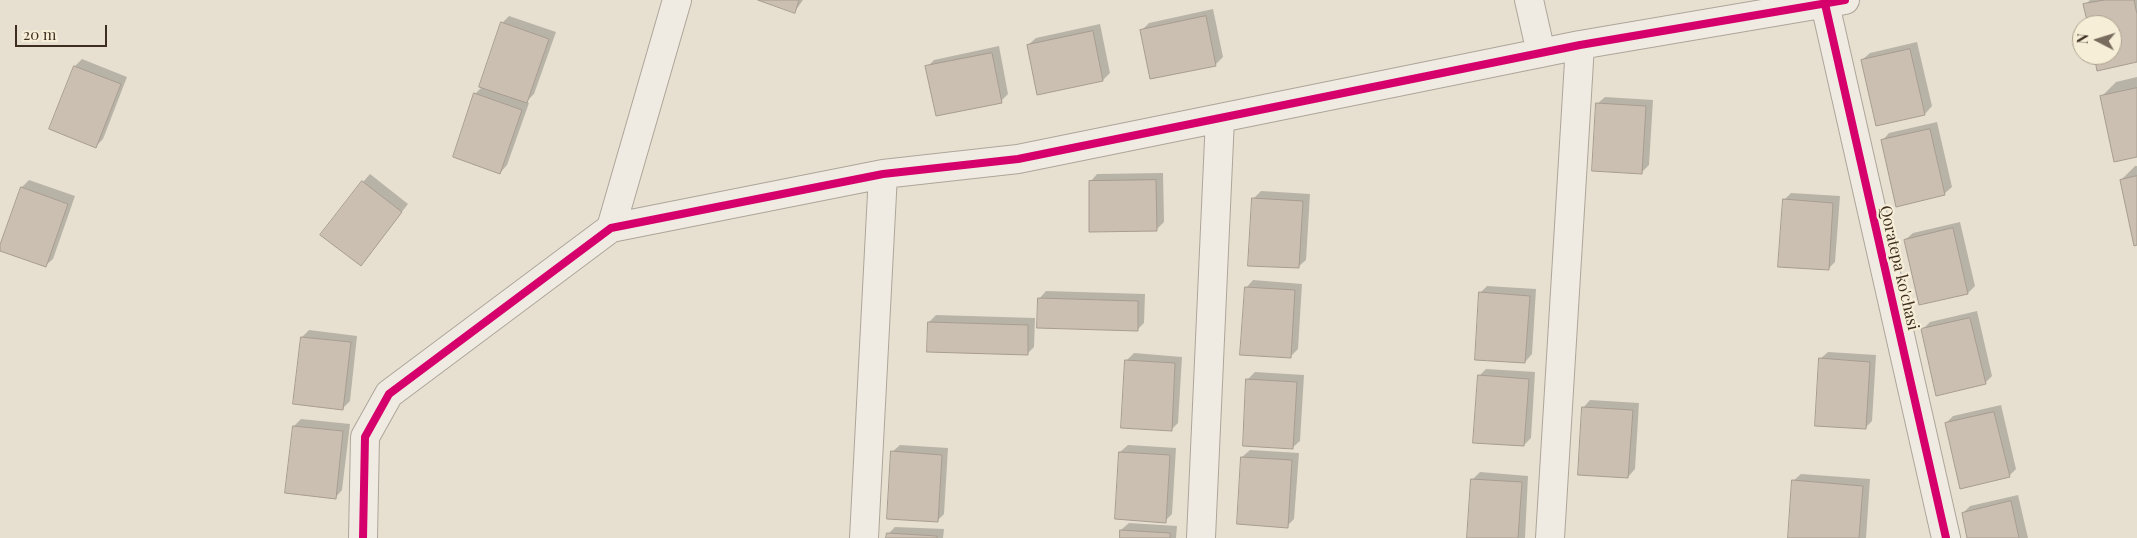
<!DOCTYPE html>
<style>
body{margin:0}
#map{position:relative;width:2137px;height:538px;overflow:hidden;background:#e7e0d1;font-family:"Playfair Display",serif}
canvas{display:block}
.north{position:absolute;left:2072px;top:15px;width:50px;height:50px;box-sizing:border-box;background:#f7eed8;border:1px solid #ada18e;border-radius:50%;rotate:275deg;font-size:14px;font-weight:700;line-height:20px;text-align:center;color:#3d2e20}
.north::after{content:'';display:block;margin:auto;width:18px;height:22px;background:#786c5e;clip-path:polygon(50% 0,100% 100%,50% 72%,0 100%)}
.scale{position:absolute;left:15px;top:25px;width:92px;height:22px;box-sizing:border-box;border:2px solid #3d2e20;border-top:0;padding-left:6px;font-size:15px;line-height:18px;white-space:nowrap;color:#3d2e20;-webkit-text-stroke:4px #f7eed8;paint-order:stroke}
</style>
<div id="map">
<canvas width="2137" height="538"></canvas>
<div class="north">N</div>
<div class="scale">20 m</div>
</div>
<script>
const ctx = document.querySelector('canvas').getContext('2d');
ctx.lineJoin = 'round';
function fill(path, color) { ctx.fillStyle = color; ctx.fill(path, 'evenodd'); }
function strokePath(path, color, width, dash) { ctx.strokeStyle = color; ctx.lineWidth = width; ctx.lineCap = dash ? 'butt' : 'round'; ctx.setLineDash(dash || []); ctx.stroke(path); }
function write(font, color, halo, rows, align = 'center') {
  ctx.font = font + ' "Playfair Display",serif'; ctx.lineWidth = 4.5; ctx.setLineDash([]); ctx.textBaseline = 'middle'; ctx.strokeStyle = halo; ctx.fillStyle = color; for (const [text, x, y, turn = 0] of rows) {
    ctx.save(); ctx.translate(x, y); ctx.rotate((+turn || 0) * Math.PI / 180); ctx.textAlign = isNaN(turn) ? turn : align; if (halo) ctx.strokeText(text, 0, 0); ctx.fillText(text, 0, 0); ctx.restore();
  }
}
fill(new Path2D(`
 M762 0H803L795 11Z
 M2090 0H2137V61L2095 55H2112V25H2089L2085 5Z
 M1213 9 1223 57 1216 64 1151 78 1142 30 1149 23Z
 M509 16 556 32 534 94 526 102 529 103 507 165 500 173 475 94 483 86 502 23Z
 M1100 24 1110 73 1103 80 1028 45 1036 38Z
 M1917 42 1932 106 1925 114 1862 60 1870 53Z
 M999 46 1008 94 1001 101 927 67 934 60Z
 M82 59 127 77 103 139 96 146 75 66Z
 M2137 77V156L2102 96 2116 82Z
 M1605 97 1653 100 1649 165 1641 173 1597 104Z
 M1937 122 1952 187 1944 194 1882 141 1889 133Z
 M2135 166H2137V244L2121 180Z
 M1163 173 1164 222 1157 229 1090 182 1097 174Z
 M370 174 408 204 361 264 363 182Z
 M29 180 75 196 53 259 45 266 0 250 22 187Z
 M1261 191 1310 194 1306 260 1298 267 1254 198Z
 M1791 193 1840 196 1835 262 1828 269 1784 200Z
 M1960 222 1975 286 1968 293 1905 240 1913 233Z
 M1253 280 1302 284 1298 349 1291 356 1246 288Z
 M1487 286 1536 289 1532 354 1525 362 1480 293Z
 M1046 291 1145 294 1144 323 1137 330 1039 299Z
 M1977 311 1992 376 1985 383 1922 330 1930 322Z
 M936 315 1035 318 1034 347 1027 354 929 322Z
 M309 330 357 336 350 401 343 408 302 337Z
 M1828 352 1876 355 1872 421 1865 428 1820 359Z
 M1134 353 1182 357 1178 423 1171 430 1126 361Z
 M1486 369 1535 372 1531 438 1524 445 1479 376Z
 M1255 372 1304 375 1300 441 1292 448 1248 379Z
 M1590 400 1639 403 1635 469 1628 477 1583 408Z
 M2001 405 2016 469 2009 476 1946 423 1953 416Z
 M301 419 350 424 342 490 335 498 294 426Z
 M900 445 948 448 944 514 937 521 892 452Z
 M1128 445 1176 448 1172 514 1165 521 1120 452Z
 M1250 450 1299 453 1294 519 1287 526 1242 457Z
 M1480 472 1528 476 1525 538H1469L1472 480Z
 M1801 474 1870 479 1866 538H1789L1793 481Z
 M2018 495 2028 538H1969L1963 513 1970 506Z
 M1129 523 1177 526 1176 538H1121V530Z
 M895 527 944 529 943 538H888V534Z`), '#0003');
const building = new Path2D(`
 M758 0H799L795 13Z
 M2105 0H2134L2137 14V62L2097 71 2094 55H2112V25H2088L2083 4Z
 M1206 16 1216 66 1150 79 1140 30Z
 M501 22 549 39 527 103 479 87Z
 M1093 31 1103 81 1037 95 1027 45Z
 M1910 49 1925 115 1876 126 1861 60Z
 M992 53 1002 103 936 116 925 66Z
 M74 66 121 84 96 148 49 129Z
 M2137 88V157L2114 162 2100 96Z
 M474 93 522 110 500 174 453 157Z
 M1596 103 1646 106 1642 174 1592 171Z
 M1930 129 1945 195 1896 207 1881 140Z
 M2137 176V245L2134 246 2120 180Z
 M1156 180 1157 231 1089 232V181Z
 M362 181 402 212 361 266 320 235Z
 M21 187 68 204 46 267 0 251V245Z
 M1252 198 1303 201 1299 268 1248 266Z
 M1783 199 1833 203 1829 270 1778 267Z
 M1953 228 1968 294 1919 305 1904 240Z
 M1245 287 1295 290 1291 358 1240 355Z
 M1479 292 1530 296 1525 363 1475 360Z
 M1038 298 1138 301V331L1037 328Z
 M1970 318 1986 384 1936 396 1921 329Z
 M928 322 1028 325V355L927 352Z
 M301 337 351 342 343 410 293 404Z
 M1819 358 1870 362 1866 429 1815 426Z
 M1125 360 1175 363 1172 431 1121 428Z
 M1478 375 1529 379 1524 446 1473 443Z
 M1246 379 1297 382 1293 449 1243 446Z
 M1582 407 1633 410 1628 478 1578 475Z
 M1994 412 2010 477 1960 489 1945 423Z
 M293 426 343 431 336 499 285 493Z
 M891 451 942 455 938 522 887 519Z
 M1119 452 1170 455 1166 523 1115 519Z
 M1241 457 1292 460 1288 528 1237 524Z
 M1471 479 1522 482 1518 538H1467Z
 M1792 480 1863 486 1859 538H1788Z
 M2011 501 2019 538H1967L1962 513Z
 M1120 530 1170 533V538H1120Z
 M887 533 937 536V538H886Z`);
fill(building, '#cbbfb2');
strokePath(building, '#a89c90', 1);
const minor = new Path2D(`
 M1529 0 1541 53
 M1825 4 1946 538
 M611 228 677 0
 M363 538 365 437 389 394 611 228 883 174 1018 159 1580 45 1845 0
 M864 538 883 174
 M1201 538 1220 118
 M1550 538 1580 45`);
strokePath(minor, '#ada599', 30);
strokePath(minor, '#efebe3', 28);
strokePath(new Path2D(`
 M1825 4 1946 538
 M363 538 365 437 389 394 611 228 883 174 1018 159 1580 45 1845 0`), '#d6006c', 8);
write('16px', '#3d2e20', '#f7eed8', [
 ["Qoratepa ko'chasi",1899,268,77]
]);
</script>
